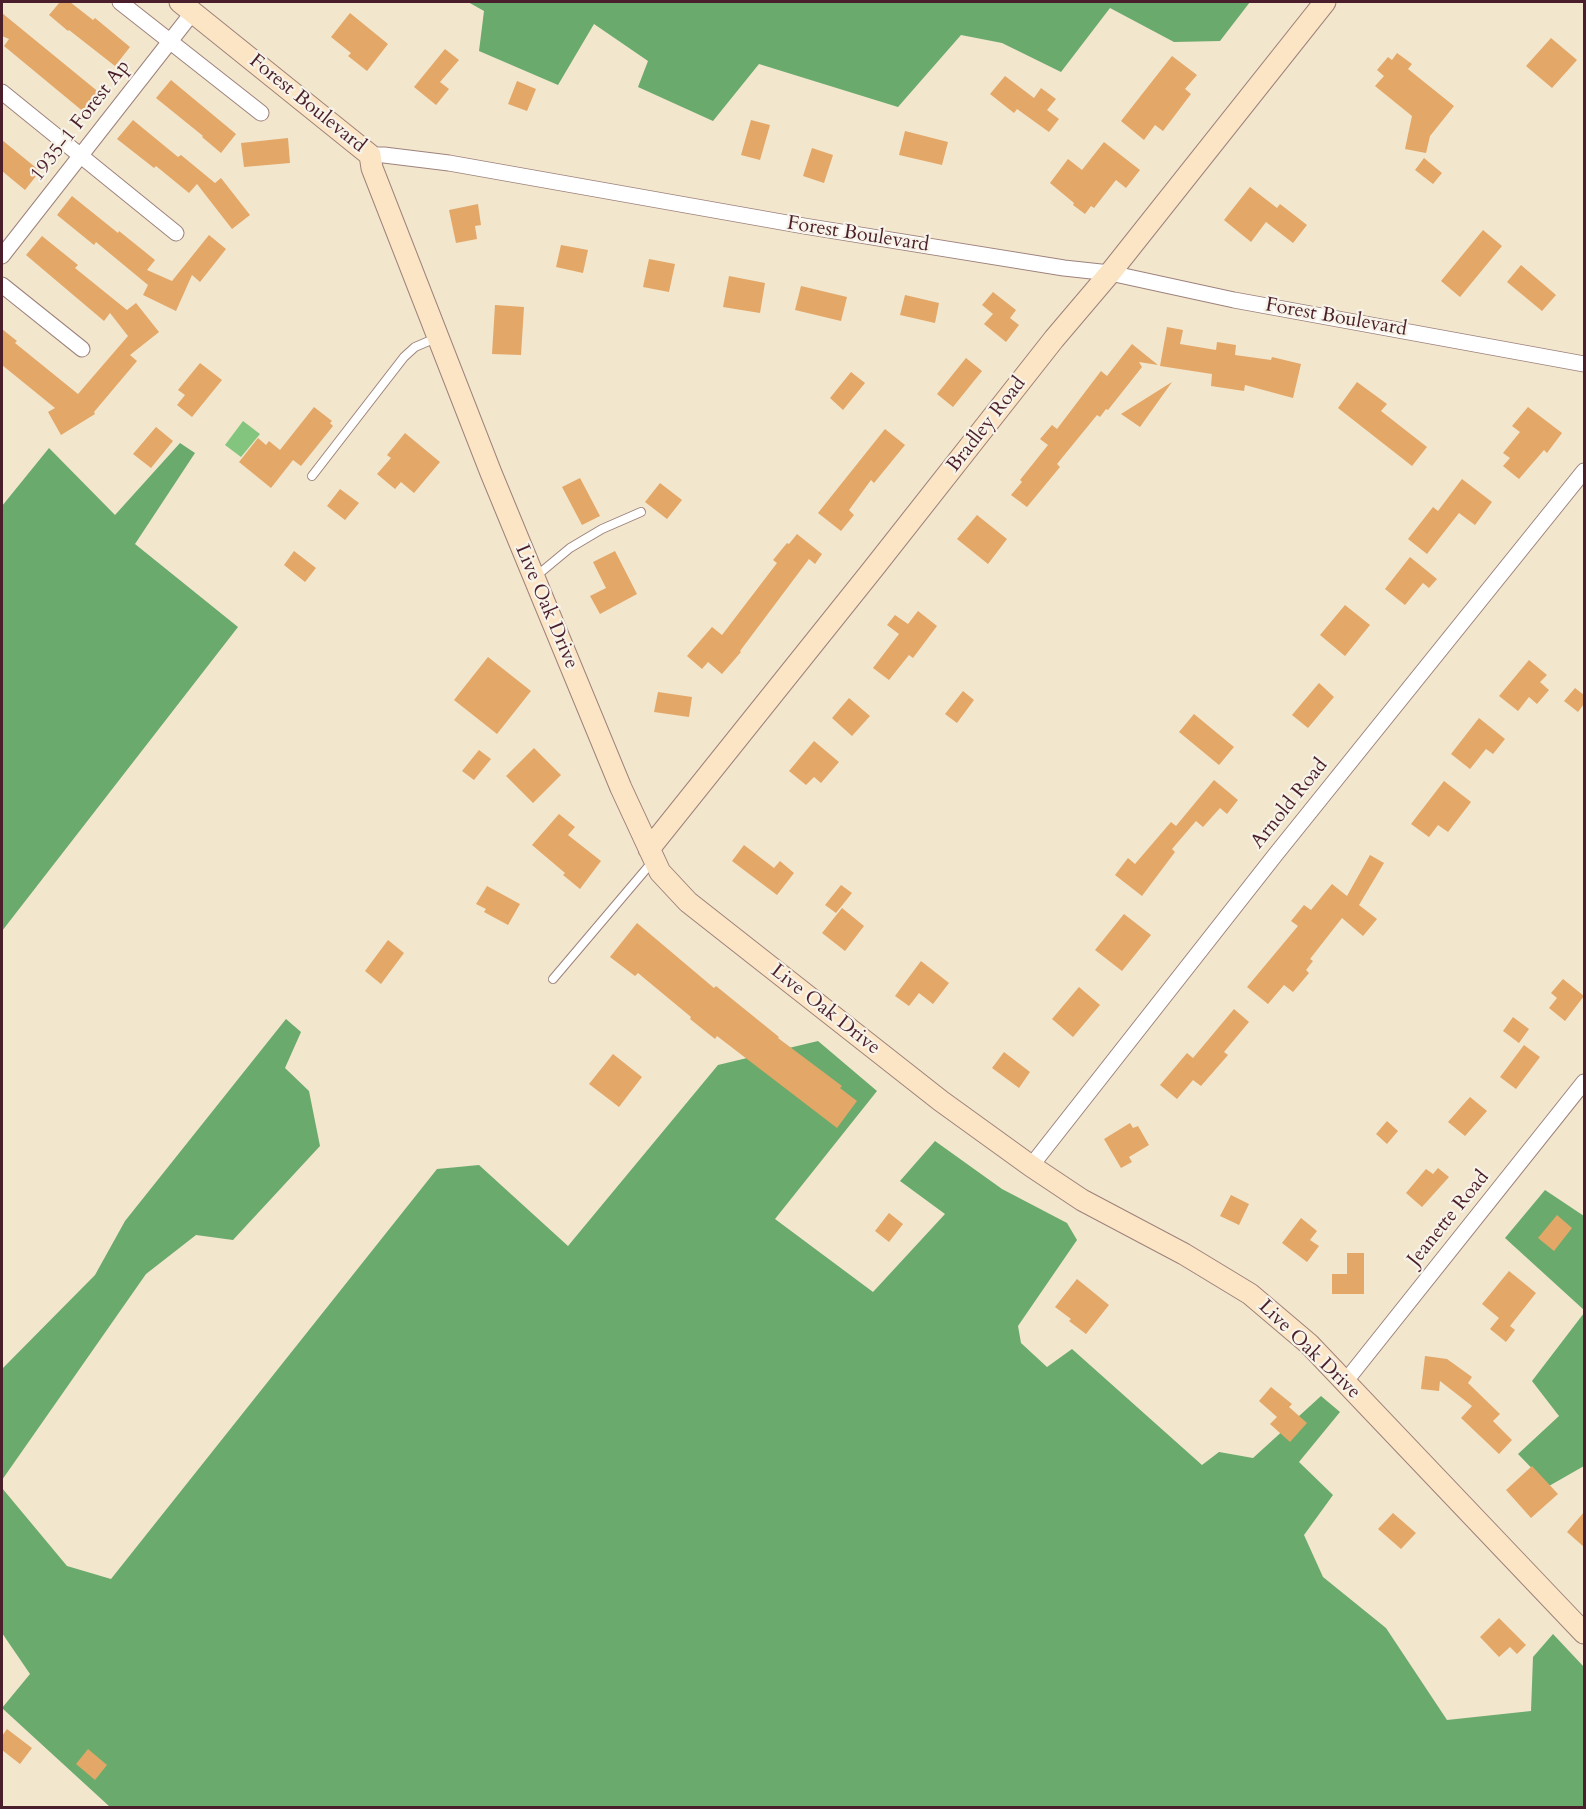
<!DOCTYPE html>
<style>
body{margin:0}
#map{position:relative;width:1586px;height:1809px;overflow:hidden;background:#f2e6cd;font-family:Cardo,serif}
canvas{display:block}
.frame{position:absolute;inset:0;border:3px solid #4a1f2b;pointer-events:none}
</style>
<div id="map">
<canvas width="1586" height="1809"></canvas>
<div class="frame"></div>
</div>
<script>
const ctx = document.querySelector('canvas').getContext('2d');
ctx.lineJoin = 'round';
function fill(path, color) { ctx.fillStyle = color; ctx.fill(path, 'evenodd'); }
function strokePath(path, color, width, dash) { ctx.strokeStyle = color; ctx.lineWidth = width; ctx.lineCap = dash ? 'butt' : 'round'; ctx.setLineDash(dash || []); ctx.stroke(path); }
function write(font, color, halo, rows, align = 'center') {
  ctx.font = font + ' Cardo,serif'; ctx.lineWidth = 4.5; ctx.setLineDash([]); ctx.textBaseline = 'middle'; ctx.strokeStyle = halo; ctx.fillStyle = color; for (const [text, x, y, turn = 0] of rows) {
    ctx.save(); ctx.translate(x, y); ctx.rotate((+turn || 0) * Math.PI / 180); ctx.textAlign = isNaN(turn) ? turn : align; if (halo) ctx.strokeText(text, 0, 0); ctx.fillText(text, 0, 0); ctx.restore();
  }
}
fill(new Path2D(`
 M243 421 260 434 241 457 225 445Z`), '#83c57e');
fill(new Path2D(`
 M468 2H1250L1220 41 1174 42 1110 8 1061 72 1002 43 961 35 898 107 759 64 713 121 638 87 648 61 594 24 558 85 479 51 484 11Z
 M180 443 195 453 135 544 238 627 2 931V506L49 448 115 515Z
 M286 1019 301 1032 285 1068 309 1091 320 1146 233 1240 196 1235 146 1274 2 1480V1369L95 1275 125 1221Z
 M818 1041 877 1091 775 1219 873 1292 945 1214 900 1181 935 1141 1002 1189 1067 1223 1077 1240 1018 1326 1021 1343 1047 1367 1072 1349 1202 1465 1219 1452 1253 1458 1321 1396 1340 1412 1299 1462 1333 1495 1304 1535 1323 1577 1386 1628 1447 1720 1531 1711 1533 1657 1553 1634 1584 1667V1807H110L2 1708 30 1674 2 1633V1488L67 1566 111 1579 437 1169 479 1165 568 1246 718 1065Z
 M1545 1190 1584 1216V1310L1505 1238Z
 M1584 1313V1466L1549 1486 1518 1454 1559 1416 1532 1381Z`), '#6aaa6d');
fill(new Path2D(`
 M60 2H70L93 20 95 18 130 47 115 66 69 30 68 31 49 15Z
 M2 13 101 94 85 113 4 46 9 39 2 36Z
 M350 13 388 44 367 71 348 56 351 53 331 37Z
 M1551 38 1577 60 1552 88 1526 66Z
 M445 49 459 60 440 82 449 89 436 105 414 87Z
 M1397 53 1412 64 1408 69 1454 106 1430 136 1426 153 1405 149 1412 116 1375 86 1384 76 1377 70 1388 57 1392 60Z
 M1172 56 1197 75 1185 89 1191 94 1163 131 1155 125 1144 140 1121 121Z
 M1005 76 1034 98 1041 88 1056 99 1047 110 1059 119 1049 132 1017 109 1014 113 990 94Z
 M171 80 236 134 221 153 202 137 203 136 156 98Z
 M517 81 536 89 527 111 508 104Z
 M133 120 178 157 181 155 215 183 221 178 250 215 232 229 197 184 189 193 156 166 154 168 117 139Z
 M751 120 770 125 760 160 741 155Z
 M905 131 948 142 942 165 899 155Z
 M288 138 290 163 244 167 241 143Z
 M2 140 40 171 25 190 2 171Z
 M1104 142 1140 170 1126 188 1116 180 1094 208 1091 206 1085 214 1073 205 1074 203 1050 183 1068 159 1082 170Z
 M812 148 833 155 824 183 803 176Z
 M1424 158 1442 173 1433 184 1415 170Z
 M1250 187 1277 208 1280 204 1307 225 1293 243 1266 222 1251 242 1224 220Z
 M72 196 118 233 119 231 155 260 147 270 172 281 209 235 226 249 200 282 192 275 176 311 143 295 148 285 96 242 94 245 57 215Z
 M478 204 481 225 475 226 477 239 456 243 449 210Z
 M1483 230 1502 246 1460 297 1441 281Z
 M42 236 78 265 75 268 127 310 136 303 159 332 130 355 137 361 94 412 95 414 61 435 48 412 55 408 2 365V329L17 341 15 343 78 394 128 336 110 313 104 321 26 255Z
 M561 245 588 250 583 273 556 267Z
 M649 259 675 264 669 292 643 287Z
 M1521 265 1556 295 1542 311 1507 282Z
 M729 276 765 283 760 313 723 307Z
 M801 286 847 297 841 321 795 310Z
 M993 292 1016 310 1010 318 1019 325 1006 342 984 324 993 314 982 305Z
 M905 295 939 303 935 323 900 315Z
 M495 305 524 307 521 355 492 354Z
 M1167 327 1183 330 1180 344 1216 350 1217 342 1236 345 1235 355 1271 360 1272 357 1301 364 1293 398 1245 385 1244 391 1211 386 1212 374 1160 366Z
 M1132 344 1158 365 1139 362 1142 367 1108 410 1106 409 1100 417 1097 415 1057 464 1060 467 1027 507 1011 495 1022 482 1020 480 1048 445 1040 439 1052 425 1057 429 1101 371 1107 376Z
 M966 358 982 371 953 407 937 394Z
 M200 363 222 380 192 417 177 405 185 395 178 390Z
 M851 372 865 383 843 410 830 398Z
 M1172 382 1140 427 1121 414Z
 M1357 382 1387 404 1381 411 1427 447 1412 466 1338 408Z
 M314 407 332 421 330 423 333 426 301 466 293 460 271 488 239 462 258 438 266 445 269 441 280 450Z
 M1528 407 1562 433 1547 453 1544 450 1519 479 1503 466 1510 458 1503 453 1520 432 1512 426Z
 M156 427 173 441 151 468 133 454Z
 M885 429 905 445 874 483 871 480 849 510 854 515 841 531 818 513Z
 M405 433 440 462 414 493 401 482 395 489 377 474 391 458 387 455Z
 M580 478 600 516 582 525 562 487Z
 M1462 479 1492 502 1475 525 1459 513 1427 554 1408 539 1433 507 1438 511Z
 M660 483 682 500 667 519 645 502Z
 M340 489 359 503 345 520 327 506Z
 M977 515 1007 539 988 564 957 539Z
 M797 534 822 554 815 564 809 559 740 651 741 652 722 674 708 662 702 669 687 656 712 627 722 635 777 563 773 560 787 543 789 544Z
 M294 551 316 568 305 582 284 565Z
 M615 551 637 594 600 614 590 596 606 588 593 562Z
 M1410 557 1437 579 1429 588 1423 583 1405 605 1385 589Z
 M1345 605 1370 625 1345 656 1320 635Z
 M918 611 937 626 913 658 909 655 889 680 873 668 899 634 887 625 895 615 908 624Z
 M488 657 531 691 497 734 454 700Z
 M1529 660 1547 675 1540 682 1549 690 1537 704 1529 697 1518 711 1499 696Z
 M1319 683 1334 697 1308 728 1292 715Z
 M1575 688 1584 695V704L1578 712 1564 701Z
 M963 691 974 700 957 723 945 714Z
 M658 692 692 697 689 717 654 712Z
 M849 698 870 716 852 736 832 718Z
 M1194 714 1234 747 1219 765 1179 732Z
 M1479 718 1505 739 1493 754 1486 749 1470 769 1451 754Z
 M814 741 839 762 821 783 814 777 806 785 789 771Z
 M534 748 561 775 533 803 506 776Z
 M479 750 491 759 474 780 462 771Z
 M1214 780 1238 800 1227 814 1220 808 1203 827 1196 821 1172 849 1175 852 1142 896 1115 875 1128 858 1135 864 1171 822 1176 826Z
 M1444 781 1471 802 1448 832 1438 825 1429 837 1411 824Z
 M559 814 575 827 568 835 601 861 580 889 563 875 565 873 532 845Z
 M744 845 774 868 780 861 794 873 777 895 732 861Z
 M1370 855 1384 863 1359 905 1377 919 1363 936 1342 918 1310 959 1313 961 1306 970 1309 973 1293 992 1284 985 1268 1004 1247 987 1298 926 1291 921 1304 905 1311 910 1332 884 1347 896Z
 M841 885 852 893 836 913 825 905Z
 M487 886 520 904 508 925 484 912 486 909 476 904Z
 M842 908 864 926 845 951 822 933Z
 M1124 914 1151 935 1122 971 1095 950Z
 M637 923 714 988 716 986 779 1037 778 1038 842 1086 840 1088 857 1101 837 1128 717 1036 715 1039 690 1019 691 1017 638 973 635 976 610 957Z
 M388 940 404 953 381 984 365 971Z
 M921 961 949 983 933 1004 919 993 909 1006 895 996Z
 M1563 979 1584 996 1565 1021 1549 1008 1557 998 1551 993Z
 M1079 987 1100 1005 1073 1037 1052 1019Z
 M1234 1009 1249 1022 1224 1052 1228 1055 1201 1086 1193 1080 1177 1099 1160 1085 1187 1053 1193 1058Z
 M1513 1017 1529 1029 1519 1043 1503 1031Z
 M1524 1045 1540 1057 1516 1089 1500 1077Z
 M1004 1052 1030 1072 1019 1088 992 1068Z
 M613 1054 642 1077 619 1107 589 1084Z
 M1470 1097 1487 1111 1465 1136 1448 1122Z
 M1387 1121 1398 1131 1387 1144 1376 1134Z
 M1130 1123 1133 1128 1138 1126 1149 1145 1129 1157 1132 1162 1121 1168 1104 1139Z
 M1438 1168 1449 1177 1422 1207 1406 1193 1426 1169 1433 1174Z
 M1231 1195 1249 1204 1239 1225 1220 1216Z
 M889 1213 903 1224 889 1242 875 1231Z
 M1557 1215 1572 1228 1554 1251 1538 1238Z
 M1301 1218 1317 1231 1310 1240 1319 1246 1307 1262 1282 1243Z
 M1347 1253H1364V1294H1332V1274H1347Z
 M1509 1271 1536 1293 1510 1326 1515 1330 1506 1342 1490 1329 1499 1318 1482 1304Z
 M1077 1279 1109 1305 1086 1334 1069 1321 1071 1319 1055 1307Z
 M1425 1356 1447 1359 1472 1377 1468 1383 1500 1414 1493 1421 1512 1440 1499 1454 1461 1418 1472 1406 1440 1381 1439 1391 1421 1389Z
 M1271 1387 1292 1404 1289 1407 1307 1423 1290 1442 1270 1424 1277 1417 1259 1401Z
 M1532 1466 1558 1494 1531 1518 1506 1490Z
 M1584 1512V1547L1567 1532Z
 M1393 1513 1416 1533 1401 1549 1378 1529Z
 M1499 1618 1526 1645 1517 1654 1510 1647 1499 1657 1480 1637Z
 M7 1729 32 1748 20 1764 2 1750V1736Z
 M88 1749 107 1765 95 1780 76 1764Z`), '#e3a768');
const lane = new Path2D(`
 M312 476 404 357 415 347 436 338
 M535 577 570 548 602 529 641 512
 M553 979 653 861`);
const street = new Path2D(`
 M120 2 261 113
 M2 92 176 233
 M370 155H384L449 163 804 226 1064 268 1110 273 1234 300 1584 364
 M2 256 193 12
 M2 285 82 349
 M1031 1166 1276 854 1584 471
 M1345 1382 1584 1082`);
const secondary = new Path2D(`
 M180 2 370 155 372 168 491 473 621 788 660 872 688 902 941 1101 1031 1166 1082 1200 1184 1254 1250 1294 1309 1344 1584 1633
 M649 849 873 569 1054 339 1110 273 1325 2`);
strokePath(lane, '#9e827c', 10);
strokePath(street, '#9e827c', 17);
strokePath(secondary, '#9e827c', 23);
strokePath(lane, '#fff', 8);
strokePath(street, '#fff', 15);
strokePath(secondary, '#fce5c4', 21);
write('20px', '#4a1f2b', '#f7f3e8', [
 ["Forest Boulevard",307,104,39],
 ["1935-1 Forest Ap",81,121,-52],
 ["Forest Boulevard",858,235,9],
 ["Forest Boulevard",1336,318,10],
 ["Bradley Road",987,425,-52],
 ["Live Oak Drive",546,607,67],
 ["Arnold Road",1290,804,-51],
 ["Live Oak Drive",825,1010,38],
 ["Jeanette Road",1449,1219,-51],
 ["Live Oak Drive",1309,1350,44]
]);
</script>
